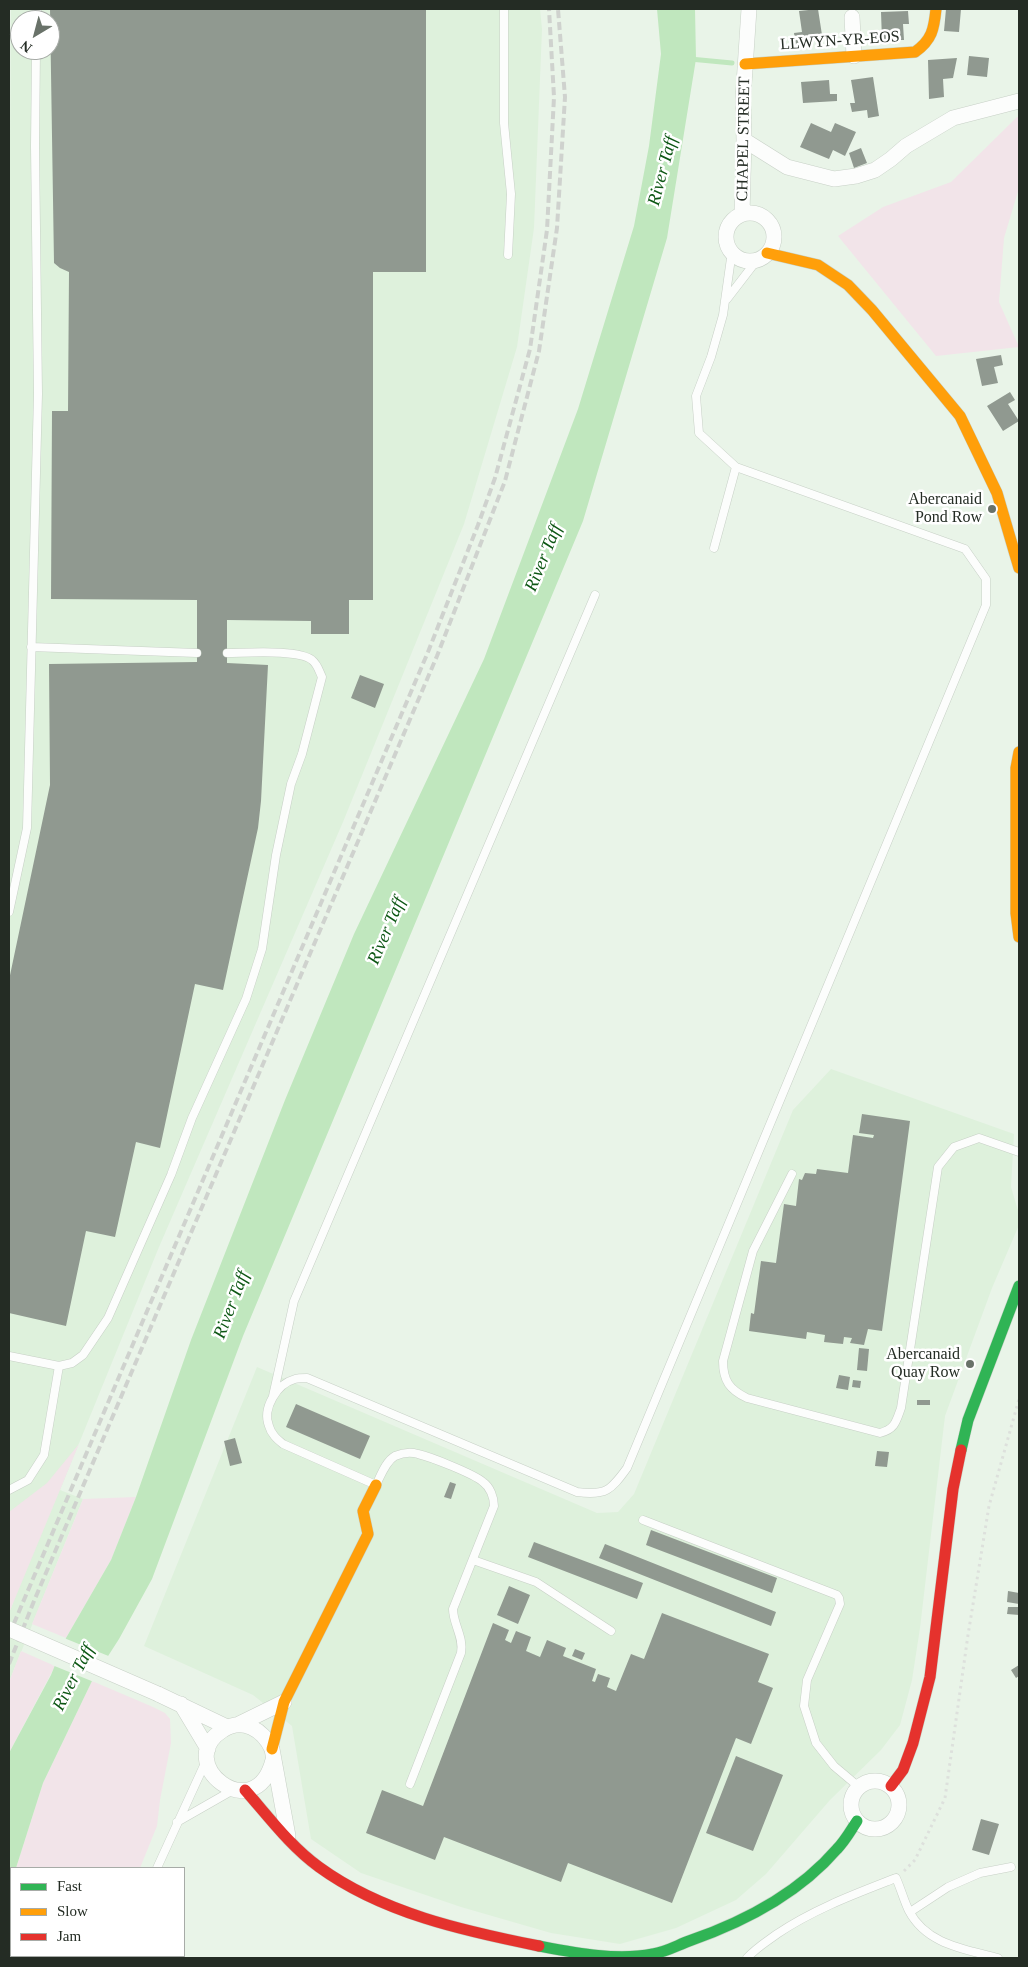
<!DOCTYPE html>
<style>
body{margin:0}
#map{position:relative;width:1028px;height:1967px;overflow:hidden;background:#e9f4e8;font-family:"Times New Roman",serif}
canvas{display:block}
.frame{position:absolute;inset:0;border:10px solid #242c24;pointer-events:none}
.legend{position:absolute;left:10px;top:1867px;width:175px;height:90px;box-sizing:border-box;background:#fff;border:1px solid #a7aba7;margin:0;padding:6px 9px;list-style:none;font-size:15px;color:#242c24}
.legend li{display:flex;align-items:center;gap:10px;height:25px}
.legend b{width:25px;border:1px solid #a7aba7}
.north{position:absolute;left:10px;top:10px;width:50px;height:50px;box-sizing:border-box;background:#fff;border:1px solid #a7aba7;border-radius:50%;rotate:217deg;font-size:14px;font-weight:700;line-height:20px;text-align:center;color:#242c24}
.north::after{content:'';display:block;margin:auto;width:18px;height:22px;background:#697269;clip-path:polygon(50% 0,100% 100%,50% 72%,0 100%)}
</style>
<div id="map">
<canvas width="1028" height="1967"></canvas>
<div class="frame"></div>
<ul class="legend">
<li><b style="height:6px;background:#30b455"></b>Fast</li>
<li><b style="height:6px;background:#ff9f0a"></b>Slow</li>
<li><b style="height:6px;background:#e5322d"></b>Jam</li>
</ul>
<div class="north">N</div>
</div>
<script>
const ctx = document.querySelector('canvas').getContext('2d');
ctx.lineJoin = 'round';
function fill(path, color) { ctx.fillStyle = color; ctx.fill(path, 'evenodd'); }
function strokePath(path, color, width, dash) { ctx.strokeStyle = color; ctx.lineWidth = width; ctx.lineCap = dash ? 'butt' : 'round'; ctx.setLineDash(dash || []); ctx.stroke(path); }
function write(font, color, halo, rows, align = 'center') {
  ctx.font = font + ' "Times New Roman",serif'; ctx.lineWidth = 5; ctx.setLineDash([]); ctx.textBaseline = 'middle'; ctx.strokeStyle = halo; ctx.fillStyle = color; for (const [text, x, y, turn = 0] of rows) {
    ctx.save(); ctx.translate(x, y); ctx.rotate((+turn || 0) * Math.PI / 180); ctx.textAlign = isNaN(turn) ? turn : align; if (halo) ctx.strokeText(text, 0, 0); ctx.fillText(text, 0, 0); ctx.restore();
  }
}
fill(new Path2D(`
 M11 9H540L542 29 534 228 517 347 464 524 343 822 159 1247 60 1490 83 1499 9 1682V1613L13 1603 9 1601V268ZM20 20H50V50H20Z
 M831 1069 1014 1134 1011 1187 1019 1214V1225L992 1288 945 1416 920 1628 912 1680 900 1725 881 1750 830 1800 766 1874 736 1900 676 1928 620 1944 551 1933 461 1907 361 1873 311 1839 292 1726 253 1695 144 1646 257 1367 597 1513 618 1512 634 1494 793 1110Z
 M37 1956H140L139 1958H35Z`), '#def1dc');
fill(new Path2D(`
 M1017 117H1019V188L1004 238 999 302 1019 347 936 356 838 236 883 207 951 182Z
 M79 1444 9 1613V1512L47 1483Z
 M136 1497 111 1560 66 1638 32 1624 83 1499Z
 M21 1651 55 1666 9 1753V1682Z
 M92 1681 153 1707 165 1713 170 1719 171 1743 160 1800 157 1826 140 1868H16L43 1783Z
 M11 1882V1956H37L35 1958H9V1890Z`), '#f2e4e9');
fill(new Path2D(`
 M657 9H695L696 59 667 238 583 521 243 1336 152 1579 119 1639 92 1681 43 1783 16 1868H11V1882L9 1890V1753L51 1675 66 1638 111 1560 136 1497 191 1340 285 1100 354 934 484 659 578 409 634 226 649 146 661 54Z`), '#c0e7be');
fill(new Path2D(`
 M64 1638 111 1657 94 1682 52 1665Z`), '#e9f4e8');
strokePath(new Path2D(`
 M690 59 732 63`), '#c0e7be', 5);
fill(new Path2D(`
 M50 9H426V272H373V600H349V634H311V621L227 620V663L268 665 261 801 258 828 223 990 195 984 160 1148 136 1142 115 1237 86 1231 66 1326 9 1313V980L50 785 49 664 197 662V600L51 599 52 411H68L69 272 60 268 54 263Z
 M818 9 822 35 809 37 811 46 796 47 794 33 802 32 799 11Z
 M946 9H961L959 32 944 31Z
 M908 11 909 24H903L904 40H882L881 12Z
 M969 56 989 58 987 77 967 75Z
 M957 58 953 78 943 79 944 97 929 99 928 60Z
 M873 77 879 116 868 118 867 110 852 112 850 103H855L851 80Z
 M829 80 830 94H837V101L803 103 801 82Z
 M811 123 831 132 835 123 856 132 845 156 833 150 829 159 800 147Z
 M861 148 867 163 854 168 849 153Z
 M1001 355 1003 365 994 367 998 383 982 386 976 359Z
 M1010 392 1015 400 1008 404 1019 421 1003 431 987 406Z
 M360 675 384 684 375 708 351 698Z
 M862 1114 910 1121 882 1331 868 1329 864 1345 850 1343 852 1338 844 1337 843 1344 824 1342 825 1335 807 1332 806 1339 749 1331 751 1313 754 1314 761 1261 776 1263 784 1204 796 1206 799 1179 802 1180 805 1173 816 1174 817 1169 848 1173 853 1135 873 1138 874 1135 859 1133Z
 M859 1348 869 1349 867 1371 857 1370Z
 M839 1375 850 1377 848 1390 836 1388Z
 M853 1380 861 1381 860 1388 852 1387Z
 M917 1400H930V1405H917Z
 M296 1404 370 1436 360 1459 286 1427Z
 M235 1438 242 1463 230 1466 224 1441Z
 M877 1451 889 1452 887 1467 875 1466Z
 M450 1482 456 1484 451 1499 444 1497Z
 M651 1530 777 1578 772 1593 646 1545Z
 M534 1542 643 1583 637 1599 528 1557Z
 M605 1544 776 1612 771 1626 599 1558Z
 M509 1586 530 1595 518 1624 497 1615Z
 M1008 1591 1019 1593V1604L1007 1602Z
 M1008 1607H1019V1615L1007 1614Z
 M662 1613 769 1654 758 1682 773 1688 751 1744 736 1738 672 1903 568 1863 561 1882 444 1837 435 1860 366 1833 382 1790 423 1806 493 1623 509 1630 505 1640 511 1643 516 1631 531 1637 526 1651 540 1657 547 1640 566 1648 563 1656 596 1669 592 1681 595 1682 598 1674 610 1678 607 1687 616 1691 631 1654 644 1659Z
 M575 1649 585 1653 582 1660 572 1656Z
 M1019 1665V1676L1016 1678 1011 1670Z
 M736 1756 783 1775 753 1851 706 1833Z
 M981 1819 999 1824 989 1855 972 1850Z`), '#909990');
const lane = new Path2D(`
 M504 9V123L511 194 508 255
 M37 20V9
 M727 299 757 260
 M714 548 736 467
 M31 647 197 653
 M9 912 27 828 38 394 35 146 36 50
 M792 1174 753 1251 723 1361C723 1381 730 1390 747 1398L880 1433C895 1429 896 1422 901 1408L938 1167 954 1147 979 1138 1019 1152
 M9 1356 59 1366 72 1363 83 1355 108 1318 171 1175 192 1118 246 999 262 949 276 855 291 784 302 754 322 677C319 671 318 665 312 660 298 649 246 653 227 653
 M273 1396 294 1301 595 595
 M9 1490 28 1480 44 1455 59 1366
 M643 1520 837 1595 839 1598 840 1604 807 1680 804 1706 816 1743 834 1766 859 1787
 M473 1560 536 1582 611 1631
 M410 1784 461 1653C464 1637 453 1624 453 1609L494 1506C494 1497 490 1487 483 1482 474 1474 431 1457 418 1454 411 1452 402 1453 395 1456 386 1461 381 1475 376 1485L283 1444C277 1439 271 1434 269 1426 262 1408 277 1384 295 1379 298 1378 303 1378 307 1378L577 1492C606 1496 611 1490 627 1468L986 605V579L965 549 736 467 699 433 696 396 711 357 723 315 732 251
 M177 1822 233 1790
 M157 1868 206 1761
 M910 1912 948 1887 980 1873 1011 1867
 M73 1958 74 1956
 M117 1958 118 1956
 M747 1958C756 1948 766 1942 777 1934 814 1909 855 1894 896 1878 901 1889 904 1901 909 1911 927 1945 965 1949 998 1958`);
const street = new Path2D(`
 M852 17 854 56
 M744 140 787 167 834 179 856 176 875 170 891 159 906 146 953 118 1019 101
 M726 237a24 24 0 1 1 48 0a24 24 0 1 1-48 0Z
 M742 214 744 140 743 99 749 9
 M158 1694 227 1727
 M181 1704 208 1749
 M239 1724 284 1702
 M273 1760C255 1830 171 1762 223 1730 243 1717 263 1730 272 1749L288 1836
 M851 1805a24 24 0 1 1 48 0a24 24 0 1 1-48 0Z`);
const fast = new Path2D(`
 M961 1450 968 1420 1019 1286
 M539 1946C576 1953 616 1961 653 1954 666 1952 678 1945 689 1941 744 1922 799 1893 837 1849 845 1841 851 1830 857 1821`);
const slow = new Path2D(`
 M745 64 915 52C932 40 934 29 936 9
 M767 253 818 265 848 285 872 310 960 416 997 493 1019 568
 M1019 752 1016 768V913L1019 937
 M272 1749 284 1702 368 1534 363 1511 376 1485`);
const jam = new Path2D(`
 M891 1786 903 1770 913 1743 930 1677 953 1489 961 1450
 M245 1790C268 1816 290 1846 319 1867 382 1913 464 1931 539 1946`);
strokePath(lane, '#c7d0c6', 9);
strokePath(street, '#c7d0c6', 16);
strokePath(fast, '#c7d0c6', 12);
strokePath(slow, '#c7d0c6', 12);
strokePath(jam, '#c7d0c6', 12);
strokePath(new Path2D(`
 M904 1871 915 1860 945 1798 968 1635 989 1506 1019 1399`), '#dde0dc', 3, [2.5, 4]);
strokePath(lane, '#fcfdfc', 8);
strokePath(street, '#fcfdfc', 15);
strokePath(fast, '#30b455', 11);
strokePath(slow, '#ff9f0a', 11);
strokePath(jam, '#e5322d', 11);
strokePath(new Path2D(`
 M9 1635 428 652 478 525 495 478 530 349 547 230 554 97 549 9
 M9 1664 34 1601 437 656 505 481 539 351 557 228 565 97 558 9`), '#cfd2ce', 4, [8, 4]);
const streetBridge = new Path2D(`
 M9 1629 158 1694`);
strokePath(streetBridge, '#c7d0c6', 16, []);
strokePath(streetBridge, '#fcfdfc', 15);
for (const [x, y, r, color] of [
 [992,509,5,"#697269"],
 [970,1364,5,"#697269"]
]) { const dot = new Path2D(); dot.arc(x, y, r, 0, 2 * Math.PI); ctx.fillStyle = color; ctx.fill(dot); strokePath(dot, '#fff', 2); }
write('16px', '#242c24', '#fff', [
 ["LLWYN-YR-EOS",840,41,-4],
 ["CHAPEL STREET",744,139,-89]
]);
write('16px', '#242c24', '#fff', [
 ["Abercanaid",982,500],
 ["Pond Row",982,518],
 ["Abercanaid",960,1355],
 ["Quay Row",960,1373]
], 'right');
write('italic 18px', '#0d5714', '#fff', [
 ["River Taff",663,171,-75],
 ["River Taff",544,558,-68],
 ["River Taff",387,931,-67],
 ["River Taff",232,1305,-69],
 ["River Taff",74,1678,-63]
]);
</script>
